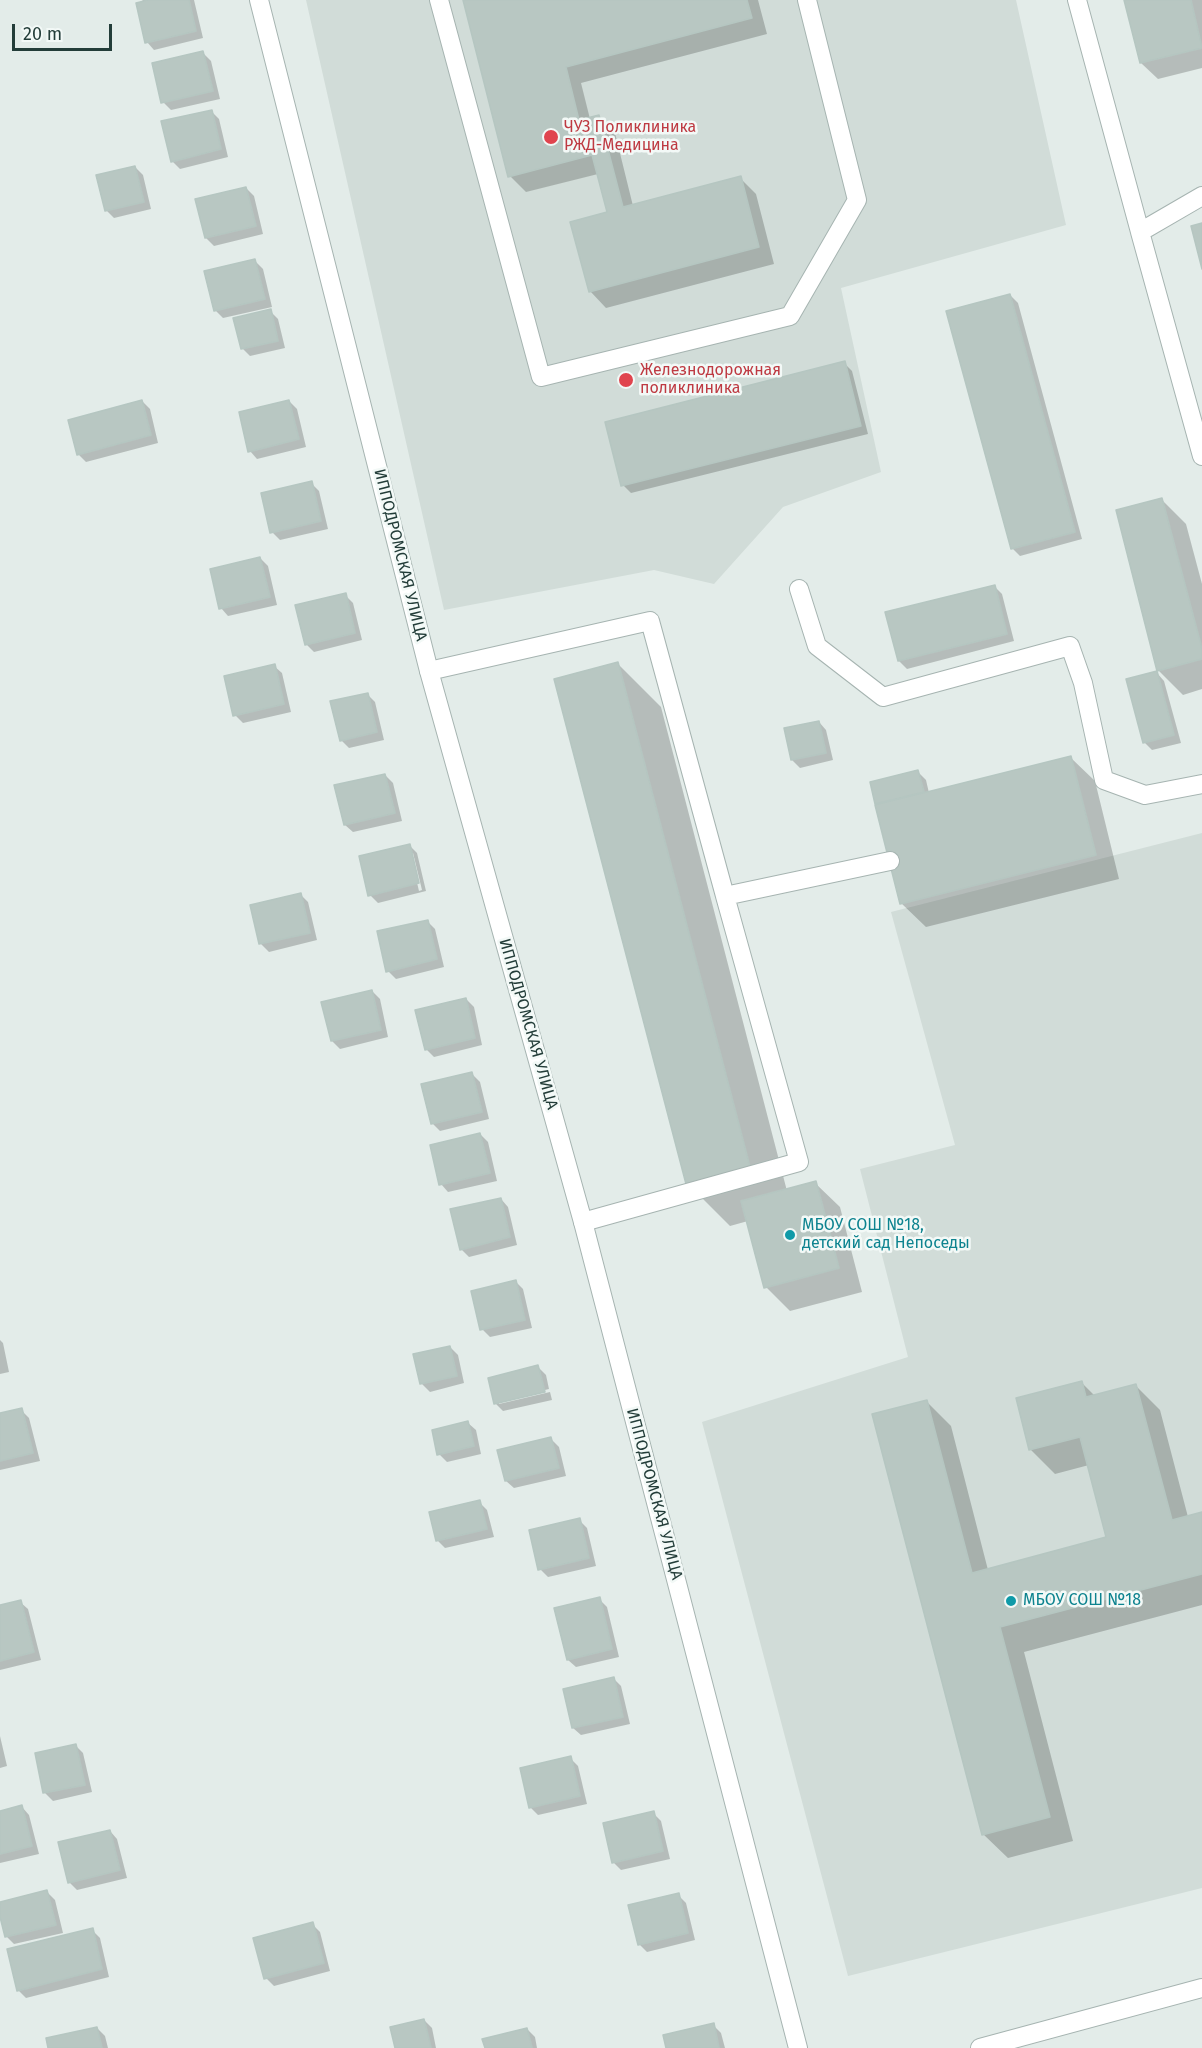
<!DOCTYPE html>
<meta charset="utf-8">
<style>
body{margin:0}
#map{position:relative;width:1202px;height:2048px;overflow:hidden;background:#e3ece9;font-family:"Fira Sans",sans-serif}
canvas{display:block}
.scale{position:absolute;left:12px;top:24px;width:100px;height:27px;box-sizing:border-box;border:3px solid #233d39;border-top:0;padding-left:8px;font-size:18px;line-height:21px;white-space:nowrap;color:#233d39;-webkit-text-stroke:4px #f3f9f7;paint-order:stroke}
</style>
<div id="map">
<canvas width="1202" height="2048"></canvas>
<div class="scale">20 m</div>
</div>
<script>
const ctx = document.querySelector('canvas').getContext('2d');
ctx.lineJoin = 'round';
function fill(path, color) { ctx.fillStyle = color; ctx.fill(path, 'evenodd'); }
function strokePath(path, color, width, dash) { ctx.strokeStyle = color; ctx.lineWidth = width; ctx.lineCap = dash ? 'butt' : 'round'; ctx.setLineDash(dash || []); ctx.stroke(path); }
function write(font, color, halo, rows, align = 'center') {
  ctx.font = font + ' "Fira Sans",sans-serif'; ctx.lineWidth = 5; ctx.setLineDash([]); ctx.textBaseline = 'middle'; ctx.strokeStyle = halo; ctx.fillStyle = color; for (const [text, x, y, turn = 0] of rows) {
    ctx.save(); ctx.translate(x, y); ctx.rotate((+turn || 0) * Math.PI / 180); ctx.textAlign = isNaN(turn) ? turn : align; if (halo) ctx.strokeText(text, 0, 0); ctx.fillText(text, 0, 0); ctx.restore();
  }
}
fill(new Path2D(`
 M306 0H1016L1066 225 841 288 881 472 783 507 714 584 654 570 444 610Z
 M1202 833V1888L848 1976 702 1422 908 1357 860 1169 955 1145 891 912Z`), '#d1dcd8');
fill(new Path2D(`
 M142 0H194L203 38 154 50 147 42 144 2Z
 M464 0H758L767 34 581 83 590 119 598 117 615 133 633 206 740 178 756 194 774 264 606 308 590 291 608 213 598 174 526 192 510 176Z
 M1125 0H1202V68L1158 79 1141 63Z
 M203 53 211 61 220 99 171 110 163 102Z
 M211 111 219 119 228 157 180 169 172 161Z
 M135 167 143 175 151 209 114 218 106 210Z
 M246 188 254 196 263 234 214 246 206 238Z
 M255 261 263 269 272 307 223 318 215 310Z
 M1010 295 1018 303 1082 539 1020 556 1012 548Z
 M270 311 278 319 285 348 250 356 242 348Z
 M844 363 852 371 868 434 631 493 623 485Z
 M142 401 150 409 158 443 86 462 78 454Z
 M289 401 297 409 306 447 257 459 250 451Z
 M311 483 319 491 328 529 280 540 272 532Z
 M1162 500 1186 524 1202 584V689L1183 695 1158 670Z
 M260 558 268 566 277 605 228 616 221 608Z
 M994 586 1002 594 1014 641 907 669 899 661Z
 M345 595 353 603 362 640 314 652 306 644Z
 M618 664 661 707 787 1191 815 1183 840 1207 862 1292 790 1311 766 1287 748 1221 730 1226 687 1183Z
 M274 666 282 673 291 712 243 723 235 715Z
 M1157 673 1164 681 1181 743 1152 750 1144 742Z
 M367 694 375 702 384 740 349 748 341 740Z
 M819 722 826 730 833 760 800 768 792 760Z
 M1070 757 1095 781 1119 879 926 927 901 903 879 805 877 803 918 772 926 780 929 793Z
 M385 775 393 783 402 821 353 832 345 825Z
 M409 845 417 853 426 891 378 903 370 895ZM410 853H413L422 890 419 891Z
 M301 895 308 902 317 940 269 952 261 944 252 906Z
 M427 921 435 929 444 967 396 979 388 971Z
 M372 991 380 999 388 1037 340 1049 332 1041Z
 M466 999 474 1007 482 1045 434 1057 426 1049Z
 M472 1074 480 1082 489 1119 440 1131 432 1123Z
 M480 1134 488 1142 497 1181 448 1192 441 1184Z
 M501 1199 508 1207 517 1245 469 1257 461 1249Z
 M515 1281 523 1289 532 1328 490 1337 482 1329Z
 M0 1340 3 1343 9 1372 0 1374Z
 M450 1347 458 1355 464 1383 430 1392 422 1384 415 1355Z
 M538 1367 546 1375 549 1389 499 1401V1404L550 1392 552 1400 503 1411 495 1403Z
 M1082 1383 1095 1396 1136 1386 1160 1410 1188 1517 1202 1513V1605L1024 1652 1073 1841 1008 1858 983 1834 926 1401 951 1426 988 1570 1108 1538 1089 1465 1055 1474 1030 1449Z
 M21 1410 29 1418 40 1461 0 1470V1415Z
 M468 1423 476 1430 481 1454 447 1462 439 1454Z
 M551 1439 559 1447 566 1476 514 1488 506 1481Z
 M479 1502 487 1510 494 1537 445 1548 437 1540Z
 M579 1520 587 1528 596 1566 548 1577 540 1569Z
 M599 1599 607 1607 619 1657 576 1667 568 1660Z
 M20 1602 28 1609 41 1660 0 1670V1607Z
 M613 1678 621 1686 630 1724 581 1735 573 1728Z
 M0 1736 7 1766 0 1768Z
 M75 1745 83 1753 92 1792 53 1801 45 1793Z
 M570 1758 578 1766 587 1804 538 1815 530 1807Z
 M22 1807 29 1815 39 1854 0 1863V1812Z
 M653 1813 661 1821 670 1859 621 1870 613 1862Z
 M110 1831 117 1839 127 1878 77 1890 69 1882Z
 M47 1892 55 1900 63 1933 14 1944 6 1936 0 1903Z
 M678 1895 686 1903 695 1940 647 1952 639 1944Z
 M312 1924 320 1932 330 1971 274 1986 266 1978Z
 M92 1930 100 1938 109 1977 26 1998 18 1990Z
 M424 2020 432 2028 436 2048H397Z
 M713 2025 721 2033 725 2048H667Z
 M97 2028 105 2036 108 2048H50Z
 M527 2029 535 2037 537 2048H486Z`), '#0003');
const building = new Path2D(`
 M148 0H189L196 31 145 43 136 3Z
 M463 0H747L752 18 566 67 579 120 599 115 623 207 741 176 759 247 589 292 570 222 607 212 592 155 508 177Z
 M1124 0H1191L1202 48 1140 63Z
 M203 51 213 91 161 103 152 63Z
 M212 110 221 149 171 162 161 121Z
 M135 166 144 202 105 211 96 175Z
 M246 187 256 226 205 238 195 199Z
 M1202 223V269L1191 226Z
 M255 259 265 299 214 311 204 271Z
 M1010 294 1075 532 1011 549 946 311Z
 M271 309 278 341 241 349 233 318Z
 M845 361 861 426 621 486 605 422Z
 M142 400 151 435 77 455 68 420Z
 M289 400 299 439 248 452 239 412Z
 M312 481 321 521 270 533 261 493Z
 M1162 498 1202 649V659L1157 671 1116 510Z
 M260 557 270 597 219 609 210 569Z
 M995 585 1007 634 898 661 885 612Z
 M346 593 355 633 305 645 295 605Z
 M618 662 750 1167 686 1184 554 679Z
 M275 664 284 704 233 716 224 676Z
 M1157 671 1174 735 1143 743 1126 679Z
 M368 693 377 732 340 741 330 701Z
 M819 721 826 753 791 760 784 728Z
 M1071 756 1096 855 900 904 875 805Z
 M918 770 924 792 875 804 870 782Z
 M385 774 395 813 344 825 334 785Z
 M410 844 419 883 368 896 359 856Z
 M301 893 310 933 259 944 250 905Z
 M428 920 437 959 386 972 377 931Z
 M372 990 381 1030 331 1041 321 1002Z
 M466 998 475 1038 425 1050 415 1010Z
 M472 1072 482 1112 431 1124 421 1084Z
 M480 1133 490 1173 439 1185 430 1145Z
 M816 1181 839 1268 764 1288 741 1201Z
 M501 1198 510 1237 460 1250 450 1209Z
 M516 1280 525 1320 480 1330 471 1291Z
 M450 1346 457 1376 420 1384 413 1354Z
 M538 1365 545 1392 494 1404 488 1378Z
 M1082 1381 1086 1397 1136 1384 1172 1520 1202 1512V1574L1000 1627 1050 1817 982 1835 872 1414 927 1400 972 1573 1106 1537 1080 1437 1029 1450 1016 1398Z
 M22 1408 33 1453 0 1461V1413Z
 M468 1421 474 1446 437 1455 432 1430Z
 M551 1437 559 1468 505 1481 497 1450Z
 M480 1500 487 1529 436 1541 429 1512Z
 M580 1518 589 1558 538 1570 529 1530Z
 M600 1597 612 1649 567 1660 554 1608Z
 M21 1600 34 1652 0 1661V1605Z
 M614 1677 623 1717 572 1728 563 1689Z
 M76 1744 85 1785 43 1793 35 1753Z
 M571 1756 580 1796 529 1808 520 1768Z
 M22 1805 32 1846 0 1854V1811Z
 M654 1811 663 1851 612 1863 603 1823Z
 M110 1830 120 1870 68 1883 58 1842Z
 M47 1890 56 1925 5 1937 0 1917V1902Z
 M679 1893 688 1933 638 1945 628 1905Z
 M313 1922 324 1963 264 1979 253 1938Z
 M93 1928 102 1969 17 1991 7 1949Z
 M424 2019 431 2048H395L390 2027Z
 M714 2023 719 2048H666L663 2035Z
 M97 2027 102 2048H48L46 2038Z
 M527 2028 532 2048H485L482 2039Z`);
fill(building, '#b8c7c2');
strokePath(building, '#b5c6c1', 1.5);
const service = new Path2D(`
 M439 0 541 377 790 316 857 200 807 0
 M1077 0 1140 232
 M1202 196 1140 232 1202 456
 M799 589 817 646 883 697 1070 646 1083 683 1104 780 1145 795 1202 784
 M429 671 650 621 725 896 890 861
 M583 1222 799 1162 725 896`);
const minor = new Path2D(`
 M259 0 429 671 583 1222 798 2048
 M980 2048 1202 1988`);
strokePath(service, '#a6b4b1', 20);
strokePath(minor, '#a6b4b1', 20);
strokePath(service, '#fff', 18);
strokePath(minor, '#fff', 18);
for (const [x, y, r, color] of [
 [551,137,8,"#e0444e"],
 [626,380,8,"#e0444e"],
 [790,1235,6,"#0f9aa8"],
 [1011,1601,6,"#0f9aa8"]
]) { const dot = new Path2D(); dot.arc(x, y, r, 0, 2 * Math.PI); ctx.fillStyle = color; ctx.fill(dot); strokePath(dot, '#f3f9f7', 2); }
write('16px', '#be3a42', '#f3f9f7', [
 ["ЧУЗ Поликлиника",564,128],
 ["РЖД-Медицина",564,146],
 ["Железнодорожная",640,371],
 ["поликлиника",640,389]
], 'left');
write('16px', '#233d39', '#f3f9f7', [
 ["ИППОДРОМСКАЯ УЛИЦА",400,555,76],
 ["ИППОДРОМСКАЯ УЛИЦА",528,1024,74],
 ["ИППОДРОМСКАЯ УЛИЦА",654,1494,75]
]);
write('16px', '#0d838f', '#f3f9f7', [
 ["МБОУ СОШ №18,",802,1226],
 ["детский сад Непоседы",802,1244],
 ["МБОУ СОШ №18",1023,1601]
], 'left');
</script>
